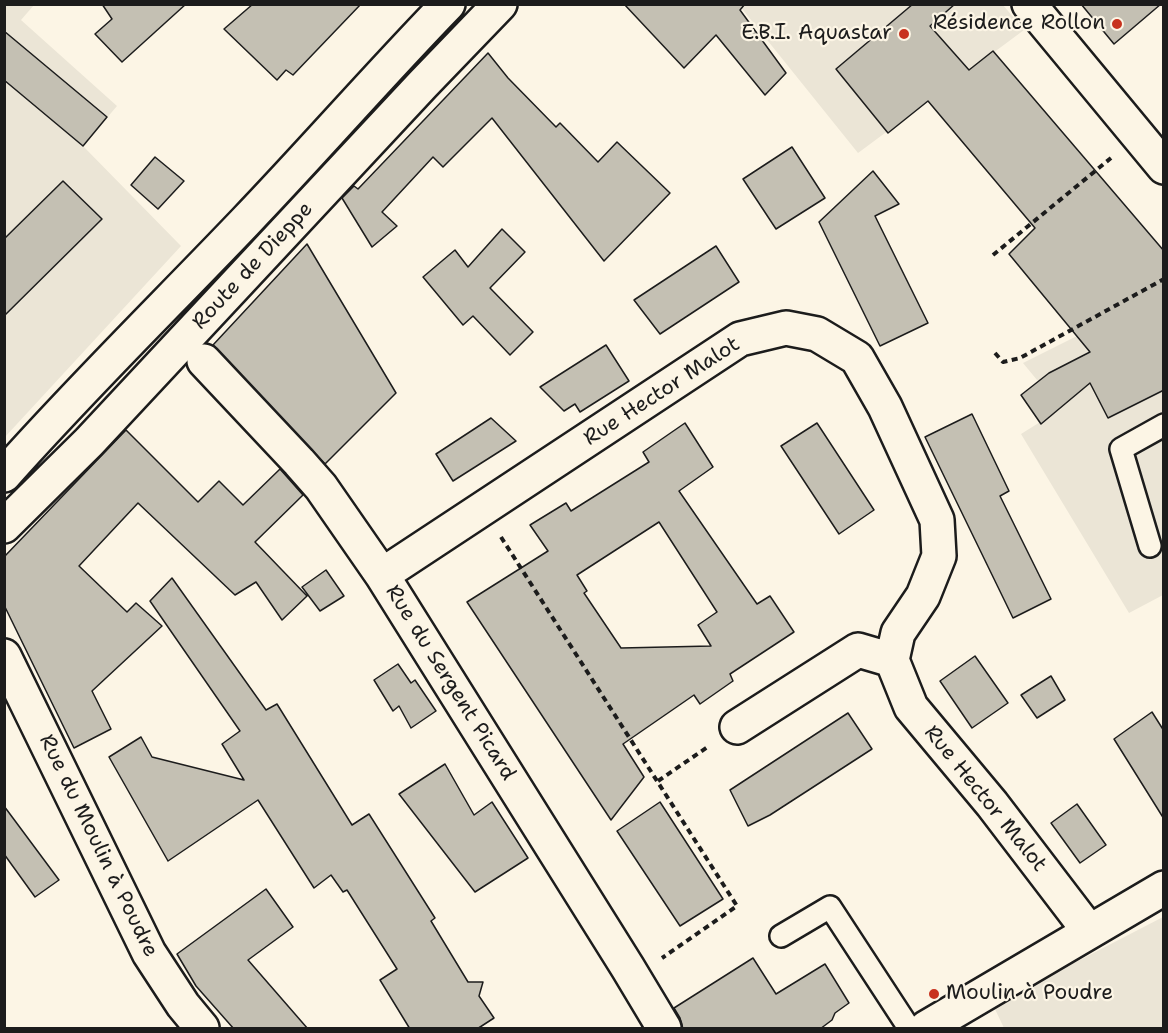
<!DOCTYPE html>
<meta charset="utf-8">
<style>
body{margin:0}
#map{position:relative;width:1168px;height:1033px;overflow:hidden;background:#fcf5e5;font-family:"Shantell Sans",sans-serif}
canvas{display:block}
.frame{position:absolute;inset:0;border:6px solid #1c1c1c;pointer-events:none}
</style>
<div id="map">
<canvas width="1168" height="1033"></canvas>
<div class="frame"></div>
</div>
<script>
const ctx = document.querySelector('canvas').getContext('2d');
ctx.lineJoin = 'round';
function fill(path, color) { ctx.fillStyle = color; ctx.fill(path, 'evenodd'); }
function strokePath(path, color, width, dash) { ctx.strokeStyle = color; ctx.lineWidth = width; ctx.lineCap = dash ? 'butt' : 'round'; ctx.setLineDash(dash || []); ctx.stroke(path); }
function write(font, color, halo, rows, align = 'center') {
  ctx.font = font + ' "Shantell Sans",sans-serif'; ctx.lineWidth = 4.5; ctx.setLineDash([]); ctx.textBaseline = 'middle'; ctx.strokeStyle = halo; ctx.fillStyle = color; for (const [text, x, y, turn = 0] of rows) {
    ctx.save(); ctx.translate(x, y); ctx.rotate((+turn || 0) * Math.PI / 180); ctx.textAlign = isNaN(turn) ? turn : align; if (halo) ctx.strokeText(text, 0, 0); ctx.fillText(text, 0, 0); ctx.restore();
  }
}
fill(new Path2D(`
 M5 5H34L21 20 117 106 83 146 181 246 5 437Z
 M739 5H1003L1024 30 858 153Z
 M1163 293V595L1129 613 1021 434 1061 409 1023 363Z
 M1163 917V1028H1004L993 1005Z`), '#ebe5d6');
const building = new Path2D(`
 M102 4H186L122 62 95 34 112 19Z
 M253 4H361L293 75 286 70 277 80 224 29Z
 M624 4H745L740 10 786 73 765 95 716 35 684 68Z
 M913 4H955L930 26 969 70 993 51 1164 251V390L1108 418 1090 383 1041 424 1021 395 1049 373 1090 352 1009 254 1035 228 928 101 888 133 836 69Z
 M1081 4H1161L1114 44Z
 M4 31 107 117 83 146 4 80Z
 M488 53 508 78 556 127 560 123 598 162 617 142 670 193 604 261 492 118 443 167 433 157 382 212 397 226 372 247 342 198 354 186 358 189Z
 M792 147 825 198 776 229 743 179Z
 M155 157 184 181 158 209 131 185Z
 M873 171 899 204 875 216 928 323 880 346 819 222Z
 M63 181 102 219 4 316V239Z
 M502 229 525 252 490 288 533 332 510 355 473 316 463 325 423 277 455 250 468 267Z
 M307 244 396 393 325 464 213 345Z
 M716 246 739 282 660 334 634 300Z
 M606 345 629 381 580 412 575 404 564 411 540 387Z
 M972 414 1009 491 1000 496 1051 599 1013 618 925 437Z
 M491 418 516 441 453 481 436 454Z
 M685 423 713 467 679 491 757 604 770 596 794 632 730 674 733 681 700 704 694 695 623 744 644 777 611 820 467 602 548 551 530 525 566 503 571 511 649 462 643 452ZM659 522 717 612 698 625 711 646 621 648 584 593 587 591 577 575Z
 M817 423 874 510 839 534 781 446Z
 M126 430 198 502 219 481 243 505 280 469 303 495 255 542 307 596 282 620 256 582 235 595 138 503 79 566 127 612 136 603 162 626 92 691 111 729 74 748 4 605V557Z
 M326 570 344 596 320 611 302 587Z
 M172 578 266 710 277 704 352 825 369 814 435 918 431 921 468 982H483L479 996 494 1018 477 1029H410L380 980 397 969 347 890 343 892 331 875 314 888 258 800 168 861 109 757 141 737 152 757 244 780 222 744 240 731 150 601Z
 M975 656 1008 703 972 728 940 681Z
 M398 664 411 683 415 680 436 711 411 728 399 706 393 711 374 680Z
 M1051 676 1065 700 1037 718 1021 695Z
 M1152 712 1164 731V819L1114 739Z
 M848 713 872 749 770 815 748 826 730 790Z
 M445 764 474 815 492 802 528 858 475 892 399 794Z
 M660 802 723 899 680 926 617 831Z
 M1077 804 1106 845 1080 863 1051 823Z
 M4 806 59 880 35 897 4 854Z
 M266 889 293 927 248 960 308 1029H234L196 986 177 954Z
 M753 958 776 994 825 964 849 1003 835 1013 832 1020 820 1029H683L680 1018 674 1008Z`);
fill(building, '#c4c0b3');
strokePath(building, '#1c1c1c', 1.5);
const service = new Path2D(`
 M1150 546 1121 449 1164 425
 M781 936 830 907 909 1028`);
const minor = new Path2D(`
 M1029 4 1164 167
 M204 361 299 462 321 487 382 575 628 968 664 1028
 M382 575 740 339 786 328 817 334 857 358 885 407 937 520 939 556 923 596 898 633 892 660 911 707 992 804 1089 931
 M4 656 149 953 183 1005 202 1028
 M737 727 858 650 892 660
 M926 1028 1164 888`);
const secondary = new Path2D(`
 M4 475C82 387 165 306 246 221 314 150 379 75 448 4
 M4 526 89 442 423 84 500 4`);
strokePath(service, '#1c1c1c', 26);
strokePath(minor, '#1c1c1c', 38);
strokePath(secondary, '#1c1c1c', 38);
strokePath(new Path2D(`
 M993 255 1111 158
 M995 353 1003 362 1020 358 1164 279
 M501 537 737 906 662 958
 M658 781 709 746`), '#1c1c1c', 4, [6, 4.5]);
strokePath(service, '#fcf5e5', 21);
strokePath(minor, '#fcf5e5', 33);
strokePath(secondary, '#fcf5e5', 33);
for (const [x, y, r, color] of [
 [1117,24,6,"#c8321e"],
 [904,34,6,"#c8321e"],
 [934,994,6,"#c8321e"]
]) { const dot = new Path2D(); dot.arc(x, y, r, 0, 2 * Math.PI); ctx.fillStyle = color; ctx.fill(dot); strokePath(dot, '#fcf5e5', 2); }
write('21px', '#1c1c1c', '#fcf5e5', [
 ["Résidence Rollon",1105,24],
 ["E.B.I. Aquastar",892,34],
 ["Moulin à Poudre",946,994,"left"]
], 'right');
write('21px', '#1c1c1c', '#fcf5e5', [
 ["Route de Dieppe",253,266,-47],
 ["Rue Hector Malot",662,392,-33],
 ["Rue du Sergent Picard",450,683,58],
 ["Rue Hector Malot",985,799,51],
 ["Rue du Moulin à Poudre",98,846,64]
]);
</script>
